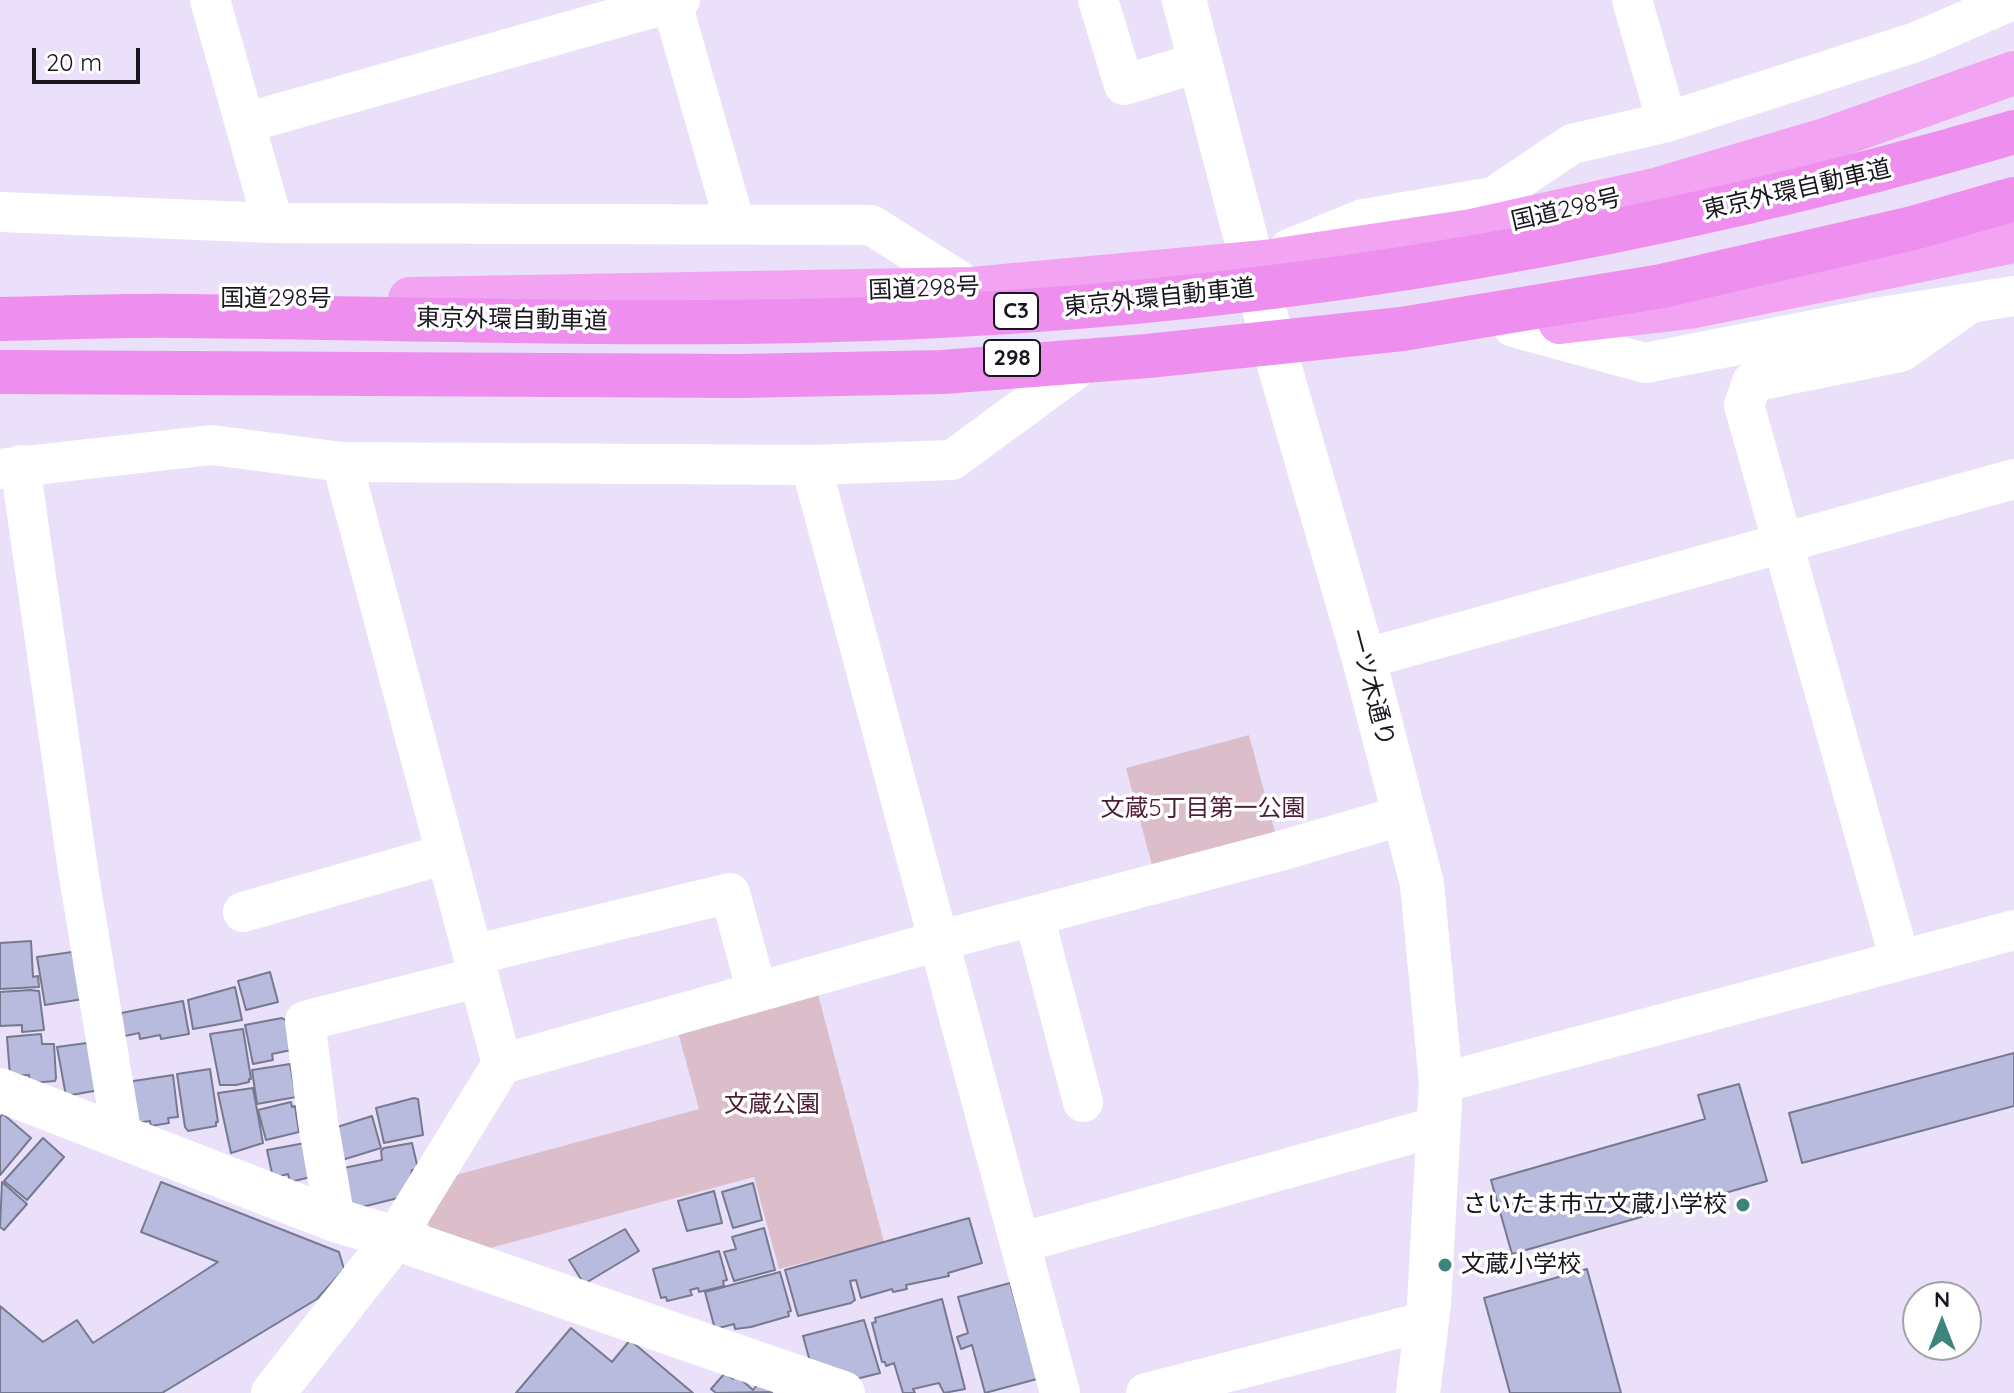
<!DOCTYPE html>
<meta charset="utf-8">
<style>
body{margin:0}
#map{position:relative;width:2014px;height:1393px;overflow:hidden;background:#eae0f9;font-family:Quicksand,sans-serif}
canvas{display:block}
.north{position:absolute;left:1902px;top:1281px;width:80px;height:80px;box-sizing:border-box;background:#fff;border:2px solid #a3a2a5;border-radius:50%;rotate:0deg;font-size:22px;font-weight:700;line-height:32px;text-align:center;color:#1a161f}
.north::after{content:'';display:block;margin:auto;width:28px;height:36px;background:#3d847e;clip-path:polygon(50% 0,100% 100%,50% 72%,0 100%)}
.scale{position:absolute;left:32px;top:48px;width:108px;height:36px;box-sizing:border-box;border:4px solid #1a161f;border-top:0;padding-left:10px;font-size:24px;line-height:28px;white-space:nowrap;color:#1a161f;-webkit-text-stroke:6px #fff;paint-order:stroke}
</style>
<div id="map">
<canvas width="2014" height="1393"></canvas>
<div class="north">N</div>
<div class="scale">20 m</div>
</div>
<script>
const ctx = document.querySelector('canvas').getContext('2d');
ctx.lineJoin = 'round';
function fill(path, color) { ctx.fillStyle = color; ctx.fill(path, 'evenodd'); }
function strokePath(path, color, width, dash) { ctx.strokeStyle = color; ctx.lineWidth = width; ctx.lineCap = dash ? 'butt' : 'round'; ctx.setLineDash(dash || []); ctx.stroke(path); }
function write(font, color, halo, rows, align = 'center') {
  ctx.font = font + ' Quicksand,"Noto Sans JP",sans-serif'; ctx.lineWidth = 7; ctx.setLineDash([]); ctx.textBaseline = 'middle'; ctx.strokeStyle = halo; ctx.fillStyle = color; for (const [text, x, y, turn = 0] of rows) {
    ctx.save(); ctx.translate(x, y); ctx.rotate((+turn || 0) * Math.PI / 180); ctx.textAlign = isNaN(turn) ? turn : align; if (halo) ctx.strokeText(text, 0, 0); ctx.fillText(text, 0, 0); ctx.restore();
  }
}
fill(new Path2D(`
 M1249 735 1280 851 1157 884 1126 768Z
 M816 987 884 1242 779 1269 754 1177 490 1248 429 1230 428 1215 456 1175 699 1109 676 1025Z`), '#dcbecb');
const building = new Path2D(`
 M31 941 33 977 38 976 39 987 0 989V943Z
 M72 952 83 999 45 1005 37 957Z
 M270 972 278 1002 246 1010 238 981Z
 M235 987 242 1020 193 1029 188 1000Z
 M30 990 39 991 44 1030 22 1032V1025L0 1026V992Z
 M183 1001 189 1034 161 1039 160 1035 140 1039 139 1033 120 1037 116 1014Z
 M282 1018 291 1024 296 1049 272 1054 273 1060 253 1064 245 1025Z
 M243 1029 251 1079H249V1082L236 1085H220L210 1034Z
 M41 1034 42 1044H54L56 1078 55 1081 30 1083 29 1075 10 1076 7 1037Z
 M87 1043 99 1090 66 1096 57 1047Z
 M2014 1053V1106L1802 1163 1789 1113Z
 M290 1064 296 1097 257 1104 252 1070Z
 M210 1069 218 1122H216V1126L188 1131 185 1127 177 1074Z
 M173 1075 178 1117 168 1118 169 1123 151 1126 150 1121 135 1123 127 1082Z
 M1739 1084 1767 1181 1512 1254 1491 1180 1705 1119 1698 1095Z
 M253 1088 263 1143 231 1153 218 1093Z
 M414 1098 418 1099 423 1135 384 1143 376 1108Z
 M291 1102 292 1107 295 1106 299 1132 266 1140 258 1110Z
 M3 1114 31 1138 0 1175V1117Z
 M372 1116 381 1148 342 1160 334 1128Z
 M43 1138 64 1157 27 1200 4 1181Z
 M305 1143 315 1176 290 1182 288 1174 273 1178 267 1150Z
 M412 1143 418 1169 412 1170 411 1176 398 1198 350 1210 339 1169 382 1160 381 1151 384 1148Z
 M2 1182 27 1204 4 1230 0 1227Z
 M161 1182 339 1252 344 1269 317 1299 162 1393H0V1306L43 1342 77 1320 93 1343 218 1262 141 1232Z
 M753 1183 762 1220 733 1228 722 1192Z
 M714 1191 722 1223 687 1231 678 1201Z
 M969 1218 982 1263 948 1273 949 1276 906 1285 907 1289 893 1292 892 1289 861 1298 856 1280 850 1281 855 1300 851 1303 798 1316 785 1270Z
 M764 1228 775 1270 734 1281 724 1252 736 1249 732 1237Z
 M625 1229 639 1251 584 1284 569 1260Z
 M719 1251 727 1280 723 1281 724 1286 699 1292 698 1288 690 1290 692 1295 667 1301 666 1297 661 1298 653 1269Z
 M1587 1269 1621 1393H1510L1484 1298Z
 M780 1272 791 1311 788 1312 789 1316 751 1327 735 1329 734 1324 715 1329 705 1292Z
 M1010 1283 1037 1379 985 1393 972 1345 961 1349 957 1337 968 1333 958 1297Z
 M942 1299 965 1389 944 1393 939 1383 913 1389 915 1393H903L894 1363 886 1366 885 1362H882L872 1323 876 1322 875 1318Z
 M864 1320 880 1373 856 1379 811 1365 803 1336Z
 M571 1328 612 1362 630 1340 693 1393H516Z
 M725 1373 733 1379 736 1375 753 1390 760 1381 772 1392 716 1393 711 1389Z`);
fill(building, '#b8bbdd');
strokePath(building, '#76798f', 2);
strokePath(new Path2D(`
 M210 0 273 223
 M671 0 735 224
 M1098 0 1124 85 1200 62
 M1632 0 1667 122
 M245 123 680 0
 M0 212 273 223 871 225 972 289
 M1289 249 1363 219 1493 197 1572 144 1667 122 1916 42 2013 0
 M1513 327 1645 363 1881 317 2014 296
 M342 462 502 1064 395 1238
 M20 465 78 870 122 1137
 M811 465 1060 1393
 M0 469 212 445 342 462 811 465 952 460 1091 358
 M1364 659 2014 479
 M243 912 446 854
 M1034 916 1083 1102
 M473 955 730 893 757 992
 M1900 960 1744 405 1752 382 1901 352 1966 306
 M502 1064 938 941 1280 851 1404 815
 M1441 1083 2014 930
 M335 1220 318 1122 305 1021 479 977
 M1020 1243 1439 1126
 M1146 1393 1427 1321`), '#fff', 40);
strokePath(new Path2D(`
 M1184 0 1275 351 1364 659 1422 884 1441 1083 1429 1304 1418 1393
 M0 1090 335 1220 395 1238 843 1393
 M273 1393 395 1238`), '#fff', 44);
strokePath(new Path2D(`
 M410 299 972 289 1265 262 1472 231 1655 190 1828 139 2014 73
 M1560 322 1690 307 2014 241`), '#f2a4f2', 44);
strokePath(new Path2D(`
 M0 319C61 318 123 315 184 316 435 318 688 329 939 316 1303 298 1665 234 2014 132
 M0 372 739 376 943 372 1148 356 1402 329 1662 286 1913 228 2014 199`), '#ee8eee', 44);
for (const [x, y, r, color] of [
 [1743,1205,8,"#3d847e"],
 [1445,1265,8,"#3d847e"]
]) { const dot = new Path2D(); dot.arc(x, y, r, 0, 2 * Math.PI); ctx.fillStyle = color; ctx.fill(dot); strokePath(dot, '#fff', 3); }
for (const [x, y, w] of [
 [1016,311,44],
 [1012,358,56]
]) { const box = new Path2D(); box.roundRect(x - w / 2, y - 18, w, 36, 6); ctx.fillStyle = '#fff'; ctx.fill(box); strokePath(box, '#1a161f', 2); }
write('bold 22px', '#1a161f', null, [
 ["C3",1016,311],
 ["298",1012,358]
]);
write('24px', '#1a161f', '#fff', [
 ["東京外環自動車道",1797,190,-13],
 ["国道298号",1566,210,-13],
 ["国道298号",924,289,-2],
 ["東京外環自動車道",1159,298,-6],
 ["国道298号",276,299],
 ["東京外環自動車道",512,320,1],
 ["一ツ木通り",1371,688,75]
]);
write('24px', '#4c1d35', '#fff', [
 ["文蔵5丁目第一公園",1203,809],
 ["文蔵公園",772,1105]
]);
write('24px', '#1a161f', '#fff', [
 ["さいたま市立文蔵小学校",1727,1205],
 ["文蔵小学校",1461,1265,"left"]
], 'right');
</script>
